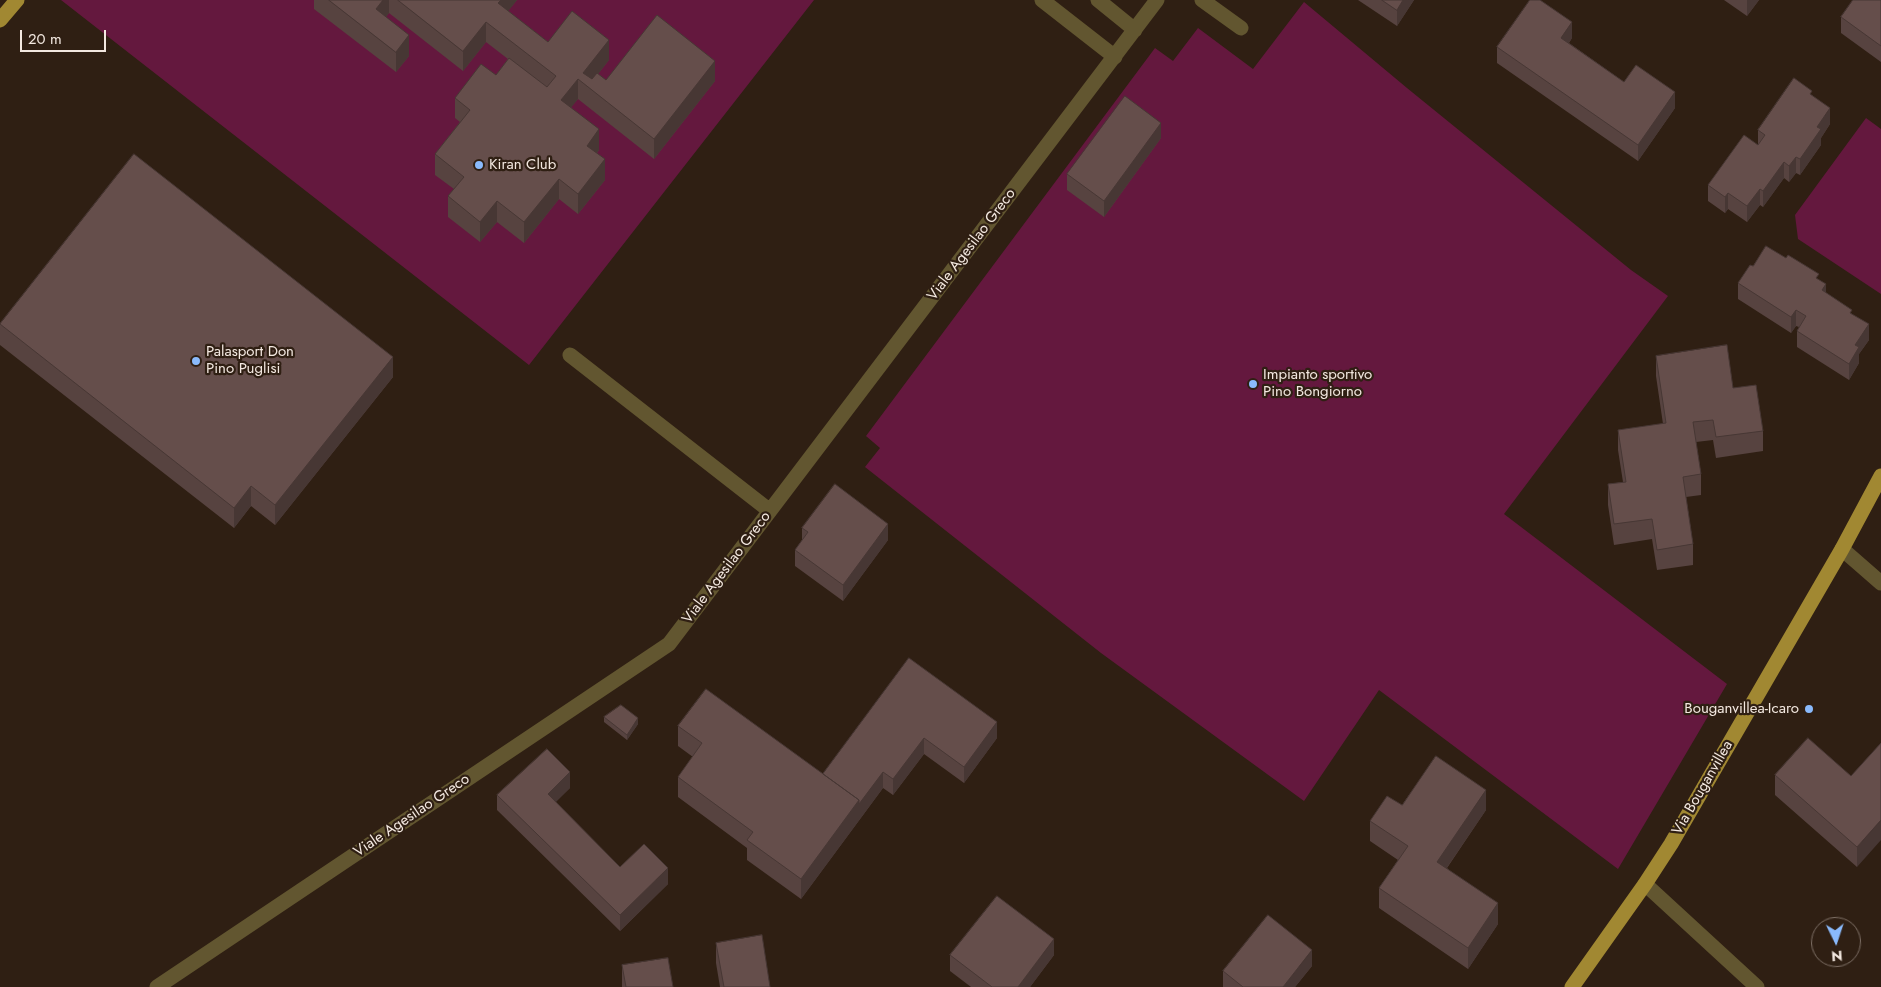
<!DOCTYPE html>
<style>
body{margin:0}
#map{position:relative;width:1881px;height:987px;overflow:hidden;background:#2f1f13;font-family:Jost,sans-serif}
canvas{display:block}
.north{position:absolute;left:1811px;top:917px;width:50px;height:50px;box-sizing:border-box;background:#2f1f13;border:1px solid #7d6f65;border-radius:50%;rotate:176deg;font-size:14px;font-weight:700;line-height:20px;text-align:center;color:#f3e8e0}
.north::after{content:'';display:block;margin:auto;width:18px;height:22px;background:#8abafc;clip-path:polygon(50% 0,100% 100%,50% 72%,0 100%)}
.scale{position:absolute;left:20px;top:30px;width:86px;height:22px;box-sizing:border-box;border:2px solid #f3e8e0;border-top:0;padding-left:6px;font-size:15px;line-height:18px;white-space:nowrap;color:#f3e8e0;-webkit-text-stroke:4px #2f1f13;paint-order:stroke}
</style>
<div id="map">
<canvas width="1881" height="987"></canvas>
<div class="north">N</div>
<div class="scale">20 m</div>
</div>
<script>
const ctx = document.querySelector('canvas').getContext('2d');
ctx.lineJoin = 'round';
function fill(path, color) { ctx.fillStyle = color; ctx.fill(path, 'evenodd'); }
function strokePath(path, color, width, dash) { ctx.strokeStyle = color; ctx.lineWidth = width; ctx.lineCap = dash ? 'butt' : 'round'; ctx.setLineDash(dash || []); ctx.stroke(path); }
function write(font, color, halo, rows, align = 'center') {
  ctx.font = font + ' Jost,sans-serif'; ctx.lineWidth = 4.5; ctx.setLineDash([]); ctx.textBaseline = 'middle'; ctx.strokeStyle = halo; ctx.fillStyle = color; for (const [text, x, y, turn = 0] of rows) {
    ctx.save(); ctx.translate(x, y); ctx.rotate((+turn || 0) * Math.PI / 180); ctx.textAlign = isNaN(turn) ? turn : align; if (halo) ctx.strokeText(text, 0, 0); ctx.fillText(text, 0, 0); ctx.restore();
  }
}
fill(new Path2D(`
 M61 0H814L529 365Z
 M1304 2 1407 88 1631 270 1668 296 1504 514 1727 684 1618 869 1379 690 1304 801 1101 653 865 467 880 448 866 436 1155 48 1173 61 1198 28 1253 69Z
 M1866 118 1881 129V294L1798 239 1795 215Z`), '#64183e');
strokePath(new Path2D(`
 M1042 0 1115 57
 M1098 0 1135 30
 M1202 0 1241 28
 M570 355 770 511
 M1842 549 1881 583
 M1645 884 1757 987
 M157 987 669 644 1157 0`), '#625630', 15);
strokePath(new Path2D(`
 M0 20 17 0
 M1572 987 1645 884 1671 844 1842 549 1881 476`), '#a18832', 15);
fill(new Path2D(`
 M314 0H517L508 11 548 42 609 60 598 74 606 80 715 81 654 159 578 99 571 107 599 150 597 153 605 180 578 214 559 199 524 243 497 222 480 242 448 217V196L454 189 435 175V154L460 122 455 118V98L496 75 508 59 486 42 463 71 389 13 386 17 409 56 396 72 314 9Z
 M1358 0H1414L1397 26Z
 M1724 0H1759L1747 16Z
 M1881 0V62L1841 33V17Z
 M1572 38 1569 43 1624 82 1675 108 1638 161 1497 63V47Z
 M1812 95 1830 124 1821 138V145L1800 175 1796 173 1789 182 1784 178 1763 207 1760 205 1747 222 1728 209 1725 213 1708 201V185L1758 144V130Z
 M1161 138 1104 217 1067 190V174Z
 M1819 280 1826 293 1852 314 1869 340 1859 354V363L1849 380 1797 347V331L1799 327 1796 326 1791 333 1738 299V283Z
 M0 324 393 377 275 525 251 506 234 528 0 345Z
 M1656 356 1733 388 1763 431V451L1716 458 1713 440 1696 442 1701 474V495L1686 497 1693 544V565L1657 570 1652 539 1614 545 1608 505V484L1623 482 1618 450V430L1663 424 1656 376Z
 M802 528 888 540 843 601 795 566V550L802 540Z
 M909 658 997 738 964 783 924 754 893 795 883 788 801 899 747 860V848L678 797V777L693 757 678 746V726L823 774Z
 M604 717 638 724 627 740 604 722Z
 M1881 743 1857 867 1775 795V775L1851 776Z
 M570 788 555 802 620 867 668 884 620 931 497 810V795Z
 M1402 805 1486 810 1447 868 1498 924 1468 969 1379 908V888L1398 860 1370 841V821Z
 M716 943 770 987H720L716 963Z
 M950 955H1054L1030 987H971L950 971Z
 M622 965 673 987H622Z
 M1312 966 1295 987H1223V971Z`), '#574340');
fill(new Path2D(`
 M383 0H389V13L376 29V9Z
 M501 0H517L498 24V3Z
 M1403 0H1414L1397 26V10Z
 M1747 0H1759L1747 16Z
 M486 22V42L463 71V51Z
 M1572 22V38L1561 54V38Z
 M409 35V56L396 72V52Z
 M609 40V60L588 87 583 73Z
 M715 61V81L654 159V139Z
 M578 79V99L561 120V100Z
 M1675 92V108L1638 161V145Z
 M1830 108V124L1821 138V145L1800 175V159L1817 127Z
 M1161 123V138L1104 217V201Z
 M599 129V150L587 166V146Z
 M1796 157V173L1789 182V166Z
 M605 159V180L578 214V194Z
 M1784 162V178L1763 207V191Z
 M559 179V199L524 243V222Z
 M1760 189V205L1747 222V206Z
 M1728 193V209L1725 213V197Z
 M497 201V222L480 242V222Z
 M1826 284V300L1822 290Z
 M1796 310V326L1791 333V317Z
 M1869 324V340L1859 354V363L1849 380V364L1855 345Z
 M393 357V377L275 525V505Z
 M251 486V506L234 528V508Z
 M888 524V540L843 601V585Z
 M638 718V724L627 740V735Z
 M997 722V738L964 783V767Z
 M924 738V754L893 795V779Z
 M570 772V788L548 810V794Z
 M883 772V788L801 899V879L859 800Z
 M1486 790V810L1437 882V862Z
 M1881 820V840L1857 867V847Z
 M668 868V884L620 931V915Z
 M1498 903V924L1468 969V948Z
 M1054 939V955L1030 987H1018Z
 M1312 950V966L1295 987H1283Z`), '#473734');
const building = new Path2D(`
 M329 0H383L376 9 409 35 396 52Z
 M398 0H501L498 3 548 42 572 11 609 40 583 73 592 79 597 73 606 80 657 15 715 61 654 139 578 79 561 100 599 129 587 146 605 159 578 194 559 179 524 222 497 201 480 222 448 196 464 177 435 154 470 110 455 98 481 64 496 75 509 58 547 87 556 76 486 22 463 51Z
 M1382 0H1403L1397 10Z
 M1530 0H1540L1572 22 1561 38 1624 82 1636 65 1675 92 1638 145 1497 47Z
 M1853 0H1881V46L1841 17Z
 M1794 78 1812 91 1810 94 1830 108 1817 127 1821 129 1800 159 1796 157 1789 166 1784 162 1763 191 1760 189 1747 206 1728 193 1725 197 1708 185 1744 135 1758 145 1765 135 1758 130Z
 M1125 96 1161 123 1104 201 1067 174Z
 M134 154 393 357 275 505 251 486 234 508 0 324Z
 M1766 246 1786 258 1788 255 1819 274 1816 278 1826 284 1822 290 1852 310 1850 313 1869 324 1855 345 1859 347 1849 364 1797 331 1806 316 1796 310 1791 317 1738 283 1750 265 1753 266Z
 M1727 345 1733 388 1756 385 1763 431 1716 437 1713 420 1693 422 1701 474 1683 477 1693 544 1657 550 1652 519 1614 524 1608 484 1626 482 1618 430 1666 423 1656 356Z
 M835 484 888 524 843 585 795 550 808 532 802 528Z
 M909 658 997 722 964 767 924 738 893 779 883 772 859 804V800L823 774Z
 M706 689 859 800 801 879 747 840 753 832 678 777 702 743 678 726Z
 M621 705 638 718 627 735 604 717Z
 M1808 738 1851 776 1881 743V820L1857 847 1775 775Z
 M547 749 570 772 548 794 620 867 644 844 668 868 620 915 497 795Z
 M1436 756 1486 790 1437 862 1498 903 1468 948 1379 888 1408 846 1370 821 1387 796 1402 805Z
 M997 896 1054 939 1018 987H992L950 955Z
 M1268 915 1312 950 1283 987H1243L1223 971Z
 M762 935 770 987H724L716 943Z
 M668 958 673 987H626L622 965Z`);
fill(building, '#654e4b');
strokePath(building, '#473734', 1);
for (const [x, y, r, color] of [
 [479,165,5,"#8abafc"],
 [196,361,5,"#8abafc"],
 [1253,384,5,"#8abafc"],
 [1809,709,5,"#8abafc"]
]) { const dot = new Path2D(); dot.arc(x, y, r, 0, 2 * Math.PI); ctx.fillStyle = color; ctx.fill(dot); strokePath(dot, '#2f1f13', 2); }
write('15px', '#f3e8e0', '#2f1f13', [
 ["Kiran Club",489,165],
 ["Palasport Don",206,352],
 ["Pino Puglisi",206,369],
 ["Impianto sportivo",1263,375],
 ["Pino Bongiorno",1263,392],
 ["Bouganvillea-Icaro",1799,709,"right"]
], 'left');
write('15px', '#f3e8e0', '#2f1f13', [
 ["Viale Agesilao Greco",972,245,-53],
 ["Viale Agesilao Greco",727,568,-53],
 ["Via Bouganvillea",1703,788,-60],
 ["Viale Agesilao Greco",412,816,-34]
]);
</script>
